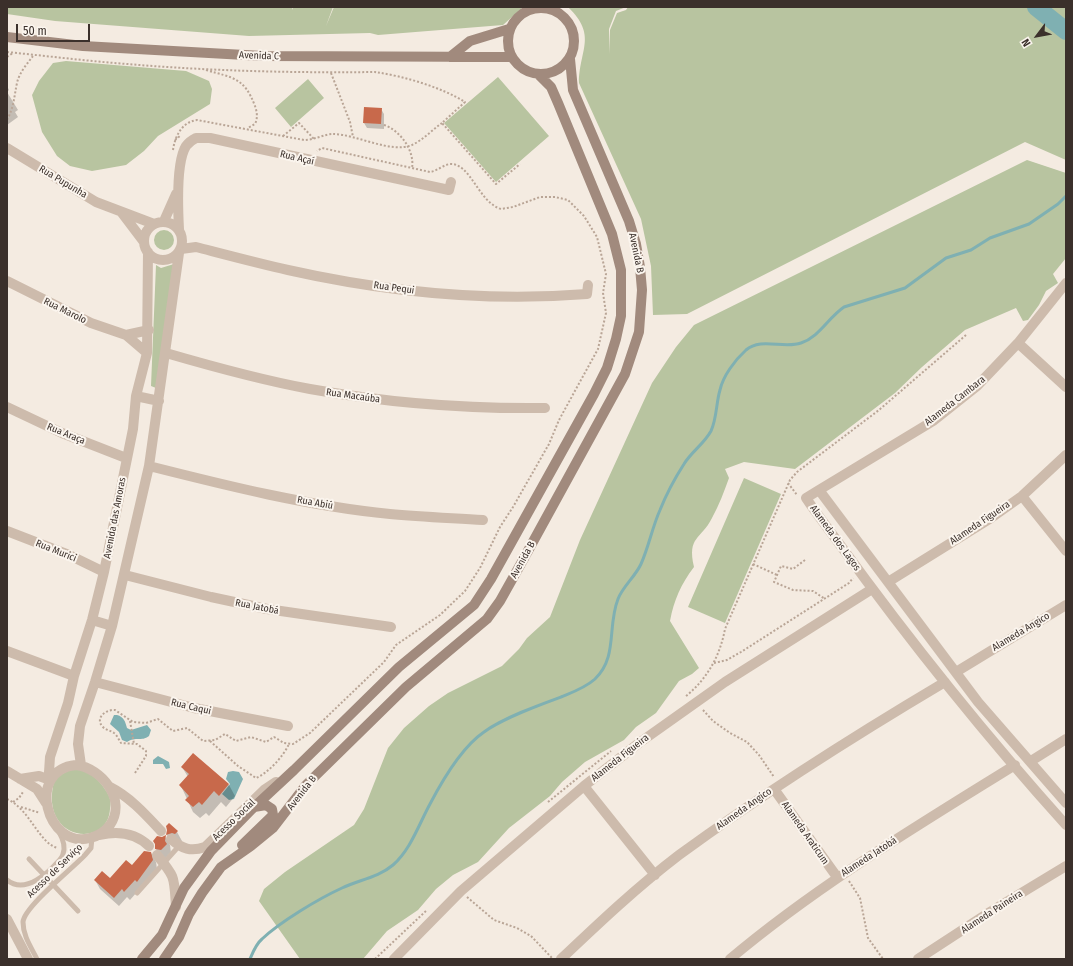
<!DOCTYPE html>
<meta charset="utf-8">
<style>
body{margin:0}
#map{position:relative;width:1073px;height:966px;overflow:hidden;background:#f4ebe1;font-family:"Fira Sans Condensed",sans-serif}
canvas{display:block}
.frame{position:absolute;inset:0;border:8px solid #3b302b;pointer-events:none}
.north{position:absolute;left:1017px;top:16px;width:40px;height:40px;-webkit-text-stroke:3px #fbf5ee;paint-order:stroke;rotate:238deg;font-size:11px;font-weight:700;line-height:16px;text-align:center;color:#3b302b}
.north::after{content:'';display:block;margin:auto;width:14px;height:18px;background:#3b302b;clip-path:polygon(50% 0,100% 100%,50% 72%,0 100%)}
.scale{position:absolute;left:16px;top:24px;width:74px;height:18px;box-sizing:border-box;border:2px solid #3b302b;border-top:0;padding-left:5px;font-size:12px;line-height:14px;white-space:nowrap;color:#3b302b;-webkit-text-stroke:3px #fbf5ee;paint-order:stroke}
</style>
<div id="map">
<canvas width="1073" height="966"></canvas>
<div class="frame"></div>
<div class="north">N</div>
<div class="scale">50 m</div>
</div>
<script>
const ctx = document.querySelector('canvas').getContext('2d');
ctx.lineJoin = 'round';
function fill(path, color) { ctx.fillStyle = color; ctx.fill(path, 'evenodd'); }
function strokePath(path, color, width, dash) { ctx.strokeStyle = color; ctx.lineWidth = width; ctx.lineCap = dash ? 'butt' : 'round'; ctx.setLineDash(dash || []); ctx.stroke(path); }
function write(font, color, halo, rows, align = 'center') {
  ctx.font = font + ' "Fira Sans Condensed",sans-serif'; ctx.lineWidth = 4; ctx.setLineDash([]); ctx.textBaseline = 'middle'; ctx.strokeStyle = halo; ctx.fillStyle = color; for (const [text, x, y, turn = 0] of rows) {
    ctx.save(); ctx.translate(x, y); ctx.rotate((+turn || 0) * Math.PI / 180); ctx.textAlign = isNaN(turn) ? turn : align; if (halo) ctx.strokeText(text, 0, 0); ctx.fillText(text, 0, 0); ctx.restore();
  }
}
fill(new Path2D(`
 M7 7H292V10L293 7H333L326 26 334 7H523L503 25 378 35 370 33 249 36 55 21 7 14Z
 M568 7H626L616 11 609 29V54L610 30 617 13 626 10 628 7H1066V160L1025 142 687 314 653 315 651 266 641 219 579 83C579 50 598 36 568 7Z
 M66 61 186 71 209 81 212 89 210 104 158 136 144 151 126 165 92 171 70 166 57 156 42 132 32 95 39 81 53 63Z
 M498 77 549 136 496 182 444 123Z
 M308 79 324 98 291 127 275 108Z
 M1027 160 1066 173V258L1053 274 1058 283 1046 291 1039 305 1028 320 1023 321 1016 308 965 330 922 367 895 393 795 469 744 462 725 469 729 478C724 492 719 505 712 518 701 540 687 536 694 567 681 584 674 600 670 621L699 668 692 674 679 681 656 713 636 727 624 740 585 762 562 782 550 796 509 828 478 862 453 875 436 889 418 910 387 931 363 959H300L259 901 264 889 285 872 354 825 364 809 388 748 404 728 429 706 448 693 502 666 519 649 527 638 550 617 580 540 652 383 676 347 694 325Z
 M154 240a10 10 0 1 1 20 0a10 10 0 1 1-20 0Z
 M174 264 156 388 151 386 156 265 161 268Z
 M744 478 781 494 725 623 688 607Z
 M73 768C90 772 99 778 108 794 111 800 111 803 110 809 108 850 36 841 55 778Z`), '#b8c4a0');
fill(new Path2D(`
 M114 715H117C124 717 125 721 127 728L131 730 147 725 151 730 149 736C141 742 136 736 127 742L122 740 119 732 110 724Z
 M158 756 169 762 170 768 166 769 163 764H153V760Z
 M233 771 239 772 243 779 234 799 229 800 222 794 230 784 226 779 228 772Z`), '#7fb0b2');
fill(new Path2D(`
 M7 86 9 90 7 92 18 110 15 112 18 117 7 125Z
 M381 109 384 114V129L367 128 364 123Z
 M193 754 229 785 235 796 226 807 221 802 209 816 206 813 200 818 193 812 181 786 188 777 182 767Z
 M168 830 177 832 182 841 180 842 172 843 167 835Z
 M165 837 170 845 171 853 166 858H161L156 849Z
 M151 853 156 862 157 869 130 900 127 897 119 906 100 889 95 880H110Z`), '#0003');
strokePath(new Path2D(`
 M250 959C253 952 256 944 262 939 280 922 318 899 342 888 359 880 379 877 393 865 411 849 419 824 430 804 442 781 462 747 484 732 503 718 539 705 561 697 573 692 585 688 595 679 618 657 607 627 618 599 623 586 635 577 641 564 649 546 652 528 660 510 666 495 675 478 684 464 691 452 704 444 711 431 717 418 716 403 720 390 723 376 735 360 746 350 761 337 783 349 801 343 819 337 828 318 844 307L905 288 946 258 971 250 990 238 1029 224 1058 204 1066 196`), '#7fb0b2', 3);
strokePath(new Path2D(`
 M1036 7 1066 31`), '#7fb0b2', 18);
fill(new Path2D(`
 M364 107 382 108 381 124 363 123Z
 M193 753 229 784 219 796 214 791 202 805 199 802 193 807 185 800 189 796 179 785 189 774 181 767Z
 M169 823 178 831 175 834 172 833 166 835 167 830 166 826Z
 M166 835 165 841 167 844 161 850 155 849V844L153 841 157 836 162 837Z
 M144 851 151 852 153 860 137 882 135 880 124 892 122 889 114 898 94 880 102 871 110 878 126 860 132 865Z`), '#c8694b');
strokePath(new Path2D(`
 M7 52C47 56 87 61 127 64 210 71 293 73 375 72 403 76 441 87 465 102L442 123 496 184 520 164
 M7 57 13 53
 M206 70C233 78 244 77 255 106 257 112 258 118 255 124L248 128
 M331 73 350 122 353 137
 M7 120C14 107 14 97 17 83 19 73 27 64 33 56
 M384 125C400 130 415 151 412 168
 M283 136 299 123 314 139
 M175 140 181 135
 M173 150C175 136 182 122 197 120L304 140C314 140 325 134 333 134 356 134 391 154 412 145 423 140 432 130 442 123
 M788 483 797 495
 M805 560 793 569 781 566 774 582 793 590 813 591 825 599
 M753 564 777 575
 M714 663 727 660 741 652 849 583 853 578
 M686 696C707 679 720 656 725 629L790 480 797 472 879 410 966 335
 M703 710 713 721 730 733 747 742 759 755 774 777
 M130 721 134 744
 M210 741 238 766 256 778C268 773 283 757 289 744
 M135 773 146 756V751L137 744 121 743C119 740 117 735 114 733 110 730 105 730 102 726 95 717 107 709 115 710L133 722 146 723 158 719 173 731 187 728 203 741 215 740 225 734 236 741 251 737 266 742 274 737 284 743 293 744 310 733 384 662 396 645 440 615 465 591 480 568 500 527 513 507 549 444 559 420 598 349 606 313 603 293 606 274 597 237 584 216 568 200 555 197H540L513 207 501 209C478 202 471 163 450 164 443 165 437 171 430 172L322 148 317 151
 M7 799C30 809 39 844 58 848
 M13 802 19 798 23 792
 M548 802 611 751
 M21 807 40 813
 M849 881 860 898 868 938 883 959
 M467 897 494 920 517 928 531 936 552 958
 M375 959 427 910`), '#b9a596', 2, [2, 2]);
strokePath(new Path2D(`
 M29 859 78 911
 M7 880C23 893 42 878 54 866 57 862 62 859 63 854 66 846 63 839 59 832
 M137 893 179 846
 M37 959C31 947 23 936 23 922 24 907 73 868 85 855L91 848 92 838`), '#cdbbac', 5);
strokePath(new Path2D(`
 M7 148 96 202 154 224
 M122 213 144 242
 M164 221 176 194
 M144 241a19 19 0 1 1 38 0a19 19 0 1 1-38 0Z
 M179 229C178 210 176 162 186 146 189 142 192 140 196 138H210L449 190 451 182
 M181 249 196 247C227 255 257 263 288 270 386 292 487 302 587 294L588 285
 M7 281 91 323 126 335 147 353
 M126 335 149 330
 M1018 343 1066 387
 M166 353C214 367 261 380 310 389 388 403 466 409 545 408
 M136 396 159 401
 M7 407 62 433 126 458
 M149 466C228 486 308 506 390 514 421 517 452 518 483 520
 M819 490 933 421 977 386 1018 343 1066 283
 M1022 496 1066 551
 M7 531 69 555 104 572
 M125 575 211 597 267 609 391 627
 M888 582 991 518 1022 496 1066 455
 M92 620 112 626
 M7 651 74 676
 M956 672 1066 605
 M95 682 194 708 288 726
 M1031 761 1066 739
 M76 765C102 768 127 800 110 825 105 832 98 836 90 838 47 850 25 770 76 765Z
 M81 765 78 744 80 726 95 682 112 626 149 466 179 253
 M7 771 37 789 46 803
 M52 777 49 772 50 757 68 703 74 676 92 620 104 572 133 429 136 396 147 353 148 252
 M20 779 39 776 50 780
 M584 786 655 875
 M110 787C130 797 146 815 161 831
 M774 789 837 877
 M1066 803 978 702 819 490 806 498C816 513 827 527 838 542 909 640 985 735 1066 825
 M100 835C117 831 135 833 149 846
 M171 839C182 849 191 852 205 847L264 790 276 782
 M157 855C176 878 174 877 176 907
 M7 919 28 959
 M394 959 461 891 584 786 639 743 725 682 872 589
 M561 959C599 923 637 887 679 855 764 793 854 736 945 682
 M730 959C818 885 917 826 1015 765
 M918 959 990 912 1066 866`), '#cdbbac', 10);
strokePath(new Path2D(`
 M508 41a33 33 0 1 1 66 0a33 33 0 1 1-66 0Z
 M7 37 83 46 263 56 511 57
 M450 57 470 41 509 29
 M242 845 273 815 272 809 266 805 254 807
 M142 959 162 935 184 888 211 851 252 809 294 770 399 667 474 605 491 579 594 394 607 368 616 339 621 316V270L612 234 558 103 551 87 539 75
 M164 959 179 937 189 914 202 893 221 867 251 846 273 828 306 785 406 687 487 619 500 601 523 560 625 374 639 332 642 290 640 267 636 244 629 221 573 90 570 59`), '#a18a7d', 10);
write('10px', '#3b302b', '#fbf5ee', [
 ["Avenida C",259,56,2],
 ["Rua Açaí",297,158,13],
 ["Rua Pupunha",63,182,31],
 ["Avenida B",636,253,78],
 ["Rua Pequi",394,288,8],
 ["Rua Marolo",65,311,26],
 ["Rua Macaúba",353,396,8],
 ["Alameda Cambara",955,401,-38],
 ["Rua Araça",66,434,22],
 ["Rua Abiú",315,503,10],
 ["Avenida das Amoras",115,518,-79],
 ["Alameda Figueira",980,523,-34],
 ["Alameda dos Lagos",835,538,54],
 ["Rua Murici",56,551,22],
 ["Avenida B",523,560,-61],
 ["Rua Jatobá",257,607,11],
 ["Alameda Angico",1021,632,-31],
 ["Rua Caqui",191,707,13],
 ["Alameda Figueira",620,758,-38],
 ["Avenida B",302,793,-52],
 ["Alameda Angico",744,809,-35],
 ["Acesso Social",234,820,-44],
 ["Alameda Araticum",805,833,55],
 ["Alameda Jatobá",869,857,-33],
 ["Acesso de Serviço",55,871,-44],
 ["Alameda Paineira",992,912,-33]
]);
</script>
